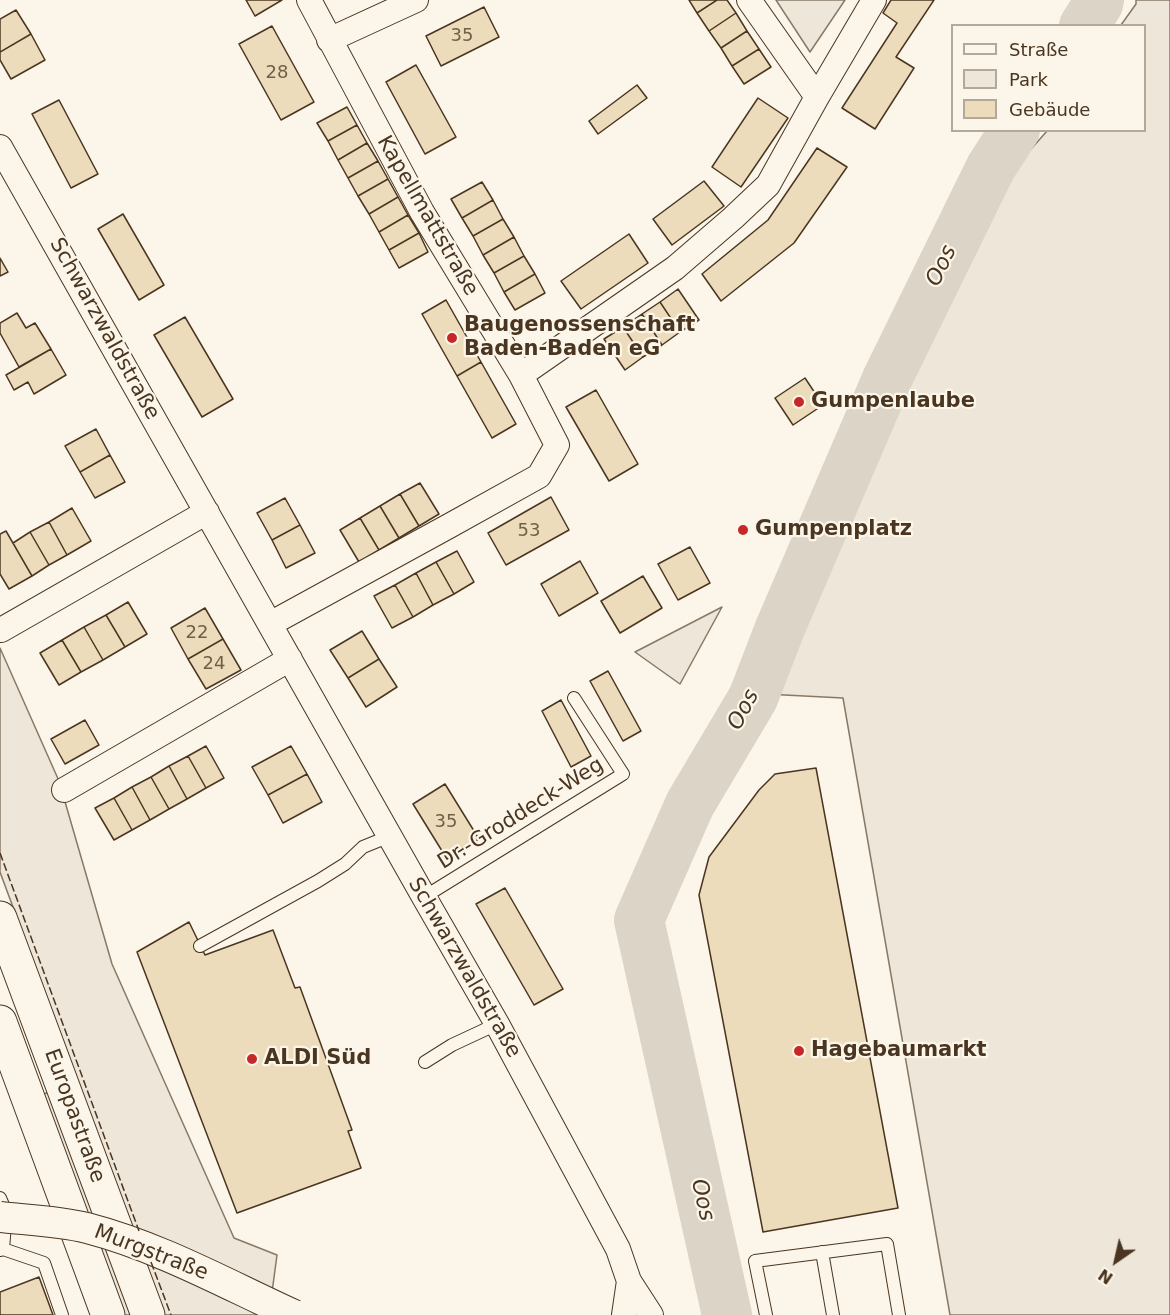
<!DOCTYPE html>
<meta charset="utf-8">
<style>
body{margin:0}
#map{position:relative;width:1170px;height:1315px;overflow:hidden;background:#fbf6e9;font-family:"DejaVu Sans",sans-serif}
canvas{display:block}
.legend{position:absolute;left:951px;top:24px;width:195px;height:108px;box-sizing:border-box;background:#fbf6e9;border:2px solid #b4a999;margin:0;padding:8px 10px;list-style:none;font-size:18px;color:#4a3520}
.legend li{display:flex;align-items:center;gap:12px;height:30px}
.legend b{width:30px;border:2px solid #b4a999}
.north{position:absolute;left:1086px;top:1231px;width:60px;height:60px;-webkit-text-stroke:4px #fbf6e9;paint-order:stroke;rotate:214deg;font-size:16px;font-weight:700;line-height:24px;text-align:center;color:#4a3520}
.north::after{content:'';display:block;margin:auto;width:21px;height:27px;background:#4a3520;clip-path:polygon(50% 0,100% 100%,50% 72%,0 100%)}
</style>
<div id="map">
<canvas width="1170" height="1315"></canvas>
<ul class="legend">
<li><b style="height:8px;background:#fbf6e9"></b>Straße</li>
<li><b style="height:16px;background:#ede6d9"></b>Park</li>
<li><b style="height:16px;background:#ecdcbc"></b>Gebäude</li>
</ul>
<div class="north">N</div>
</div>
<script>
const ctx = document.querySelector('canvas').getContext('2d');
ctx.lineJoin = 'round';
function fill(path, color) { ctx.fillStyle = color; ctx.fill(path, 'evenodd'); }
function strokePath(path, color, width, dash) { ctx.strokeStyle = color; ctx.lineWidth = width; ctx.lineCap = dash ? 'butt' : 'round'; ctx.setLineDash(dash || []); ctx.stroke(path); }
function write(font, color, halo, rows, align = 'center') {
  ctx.font = font + ' "DejaVu Sans",sans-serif'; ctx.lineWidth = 4.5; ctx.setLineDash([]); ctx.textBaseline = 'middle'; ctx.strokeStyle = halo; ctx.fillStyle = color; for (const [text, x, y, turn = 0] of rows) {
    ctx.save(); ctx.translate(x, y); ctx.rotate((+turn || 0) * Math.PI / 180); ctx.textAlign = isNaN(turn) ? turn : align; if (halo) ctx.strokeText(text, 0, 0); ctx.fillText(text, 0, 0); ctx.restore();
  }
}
const green = new Path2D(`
 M776 0H845L810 52Z
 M1136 0H1170V1315H950L843 698 765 694 927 315 1002 182 1047 131 1144 130V26L1121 25 1136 4Z
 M722 607 680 684 635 652Z
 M0 648 59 781 112 964 234 1238 277 1255 269 1315H164L0 872Z
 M52 1091 134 1315H123L41 1095Z`);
fill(green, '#ede6d9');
strokePath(green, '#887966', 1.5);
strokePath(new Path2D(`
 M1084 26 1098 4 1099 0
 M727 1315 639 920 690 804 753 698 780 628 887 379 991 167 1015 130`), '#dcd4c6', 50);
const building = new Path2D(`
 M246 0H282L255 16Z
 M689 0H717L697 13Z
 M717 0H727L736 13 709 31 697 13Z
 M891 0H934L896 57 914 68 875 129 842 108 897 23 883 13Z
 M484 7 499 37 441 66 426 36Z
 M16 10 31 34 0 52V19Z
 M736 13 747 31 721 48 709 31Z
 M272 26 314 102 281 120 239 44Z
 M747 31 759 49 732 66 721 48Z
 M31 34 45 60 11 79 0 60V52Z
 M759 49 771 67 744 84 732 66Z
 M416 65 456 137 425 154 386 82Z
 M637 85 647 98 598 134 589 121Z
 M758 98 788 118 741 187 712 167Z
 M59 100 98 174 71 188 32 114Z
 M347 107 357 125 328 141 317 123Z
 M357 125 367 143 338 160 328 141Z
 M367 143 378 161 348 178 338 160Z
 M817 148 847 167 794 243 721 301 702 274 768 220Z
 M378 161 388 179 358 196 348 178Z
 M388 179 398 197 369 214 358 196Z
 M704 181 724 206 672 245 653 219Z
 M482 182 493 200 462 218 451 199Z
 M398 197 408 215 379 232 369 214Z
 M493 200 503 219 473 236 462 218Z
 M123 214 164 285 139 300 98 229Z
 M408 215 419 233 389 250 379 232Z
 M503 219 514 237 483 255 473 236Z
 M419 233 428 252 399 268 389 250Z
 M629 234 648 263 581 309 561 281Z
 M514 237 524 256 494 273 483 255Z
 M524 256 535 274 504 292 494 273Z
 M0 258 8 272 0 276Z
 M535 274 545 293 515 310 504 292Z
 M678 289 699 320 680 332 660 302Z
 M446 300 481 362 457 376 422 314Z
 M660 302 680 332 662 345 642 314Z
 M17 313 26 328 35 323 51 349 19 367 0 333V323Z
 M642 314 662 345 643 357 623 327Z
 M185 317 233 399 202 417 154 335Z
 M623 327 643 357 625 370 604 339Z
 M51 349 66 375 34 394 28 382 14 390 6 375Z
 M481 362 516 424 492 438 457 376Z
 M805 378 823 405 793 425 775 398Z
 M596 390 638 464 609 481 566 407Z
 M96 429 110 455 80 472 65 446Z
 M110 455 125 482 95 498 80 472Z
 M420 483 439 514 419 526 400 494Z
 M400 494 419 526 399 538 380 506Z
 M551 497 569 530 506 565 488 533Z
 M285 498 300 525 272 540 257 513Z
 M380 506 399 538 379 550 360 518Z
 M72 508 91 541 67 555 49 522Z
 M360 518 379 550 359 562 340 530Z
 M49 522 67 555 49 565 30 532Z
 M300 525 315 553 286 568 272 540Z
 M6 531 32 576 9 589 0 574V534Z
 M30 532 49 565 32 576 13 543Z
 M690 547 710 583 678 600 658 564Z
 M457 551 474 582 454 594 436 562Z
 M580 561 598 593 559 616 541 584Z
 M436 562 454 594 433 605 416 573Z
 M416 573 433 605 413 617 395 585Z
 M643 576 662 608 620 633 601 601Z
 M395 585 413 617 392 628 374 596Z
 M128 602 147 634 125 647 106 615Z
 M205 608 223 639 188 659 171 628Z
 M106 615 125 647 103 660 84 627Z
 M84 627 103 660 81 672 62 640Z
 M362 631 379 659 348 678 330 650Z
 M223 639 241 670 206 689 188 659Z
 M62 640 81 672 59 685 40 653Z
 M379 659 397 687 366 707 348 678Z
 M608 671 641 731 623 741 590 681Z
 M561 700 591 756 571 767 542 711Z
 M85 720 99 745 65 764 51 739Z
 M206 746 224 778 206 788 188 756Z
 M291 746 307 774 268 795 252 767Z
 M188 756 206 788 187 799 169 766Z
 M169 766 187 799 169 809 151 777Z
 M816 768 898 1208 763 1232 699 895 709 857 759 790 775 774Z
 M307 774 322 802 283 823 268 795Z
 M151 777 169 809 150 820 132 787Z
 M445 784 479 839 447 859 413 804Z
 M132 787 150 820 132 830 114 798Z
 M114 798 132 830 114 840 95 808Z
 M505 888 563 989 534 1005 476 904Z
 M189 922 205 955 273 930 295 988 300 987 352 1130 348 1131 361 1168 237 1213 137 952Z
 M39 1277 53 1315H0V1292Z`);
fill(building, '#ecdcbc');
strokePath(building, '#4a3520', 1.5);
const service = new Path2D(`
 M424 897 623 774 574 698
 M200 946 318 881 345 864 363 847 390 836
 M425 1062 452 1045 497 1024
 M0 1198 6 1212 3 1249
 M0 1250 3 1249 44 1263 62 1315
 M822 1252 833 1315
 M766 1315 755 1261 887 1244 899 1315`);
const minor = new Path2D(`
 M749 0 817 97
 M329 40 416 0
 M0 147 424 897 497 1024 618 1249 629 1281 651 1315
 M521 375 675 268 733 218 768 185 817 97 874 0
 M270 624 449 526 539 476 557 445 521 375 422 212 309 0
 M1 630 207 512
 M64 790 290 659
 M624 1315 629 1281`);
const primary = new Path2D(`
 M0 918 148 1315
 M0 1022 108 1315`);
strokePath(service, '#4a3520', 14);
strokePath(minor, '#4a3520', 26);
strokePath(primary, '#4a3520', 35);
strokePath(service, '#fbf6e9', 12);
strokePath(minor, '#fbf6e9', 24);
strokePath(primary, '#fbf6e9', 33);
const tertiaryBridge = new Path2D(`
 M0 1217C28 1220 59 1221 87 1228 160 1247 226 1284 294 1315`);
strokePath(tertiaryBridge, '#4a3520', 32, []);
strokePath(tertiaryBridge, '#fbf6e9', 30);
strokePath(new Path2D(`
 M0 853 139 1231
 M151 1262 171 1315`), '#4a3520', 1.5, [8, 3]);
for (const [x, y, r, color] of [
 [452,338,6,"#c62828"],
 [799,402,6,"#c62828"],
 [743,530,6,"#c62828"],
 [799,1051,6,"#c62828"],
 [252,1059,6,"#c62828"]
]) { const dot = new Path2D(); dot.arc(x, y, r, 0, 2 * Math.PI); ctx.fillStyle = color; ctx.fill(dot); strokePath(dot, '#fbf6e9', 2); }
write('18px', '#725f47', null, [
 ["35",462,36],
 ["28",277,73],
 ["53",529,531],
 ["22",197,633],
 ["24",214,664],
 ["35",446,822]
]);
write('21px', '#4a3520', '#fbf6e9', [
 ["Kapellmattstraße",427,216,60],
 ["Schwarzwaldstraße",104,329,61],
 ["Dr.-Groddeck-Weg",521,814,-32],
 ["Schwarzwaldstraße",464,968,60],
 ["Europastraße",74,1116,70],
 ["Murgstraße",151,1253,21]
]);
write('bold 21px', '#4a3520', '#fbf6e9', [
 ["Baugenossenschaft",464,326],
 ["Baden-Baden eG",464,350],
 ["Gumpenlaube",811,402],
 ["Gumpenplatz",755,530],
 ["Hagebaumarkt",811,1051],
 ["ALDI Süd",264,1059]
], 'left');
write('italic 22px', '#4a3520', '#fbf6e9', [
 ["Oos",942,266,-64],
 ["Oos",744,710,-62],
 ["Oos",702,1200,77]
]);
</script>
